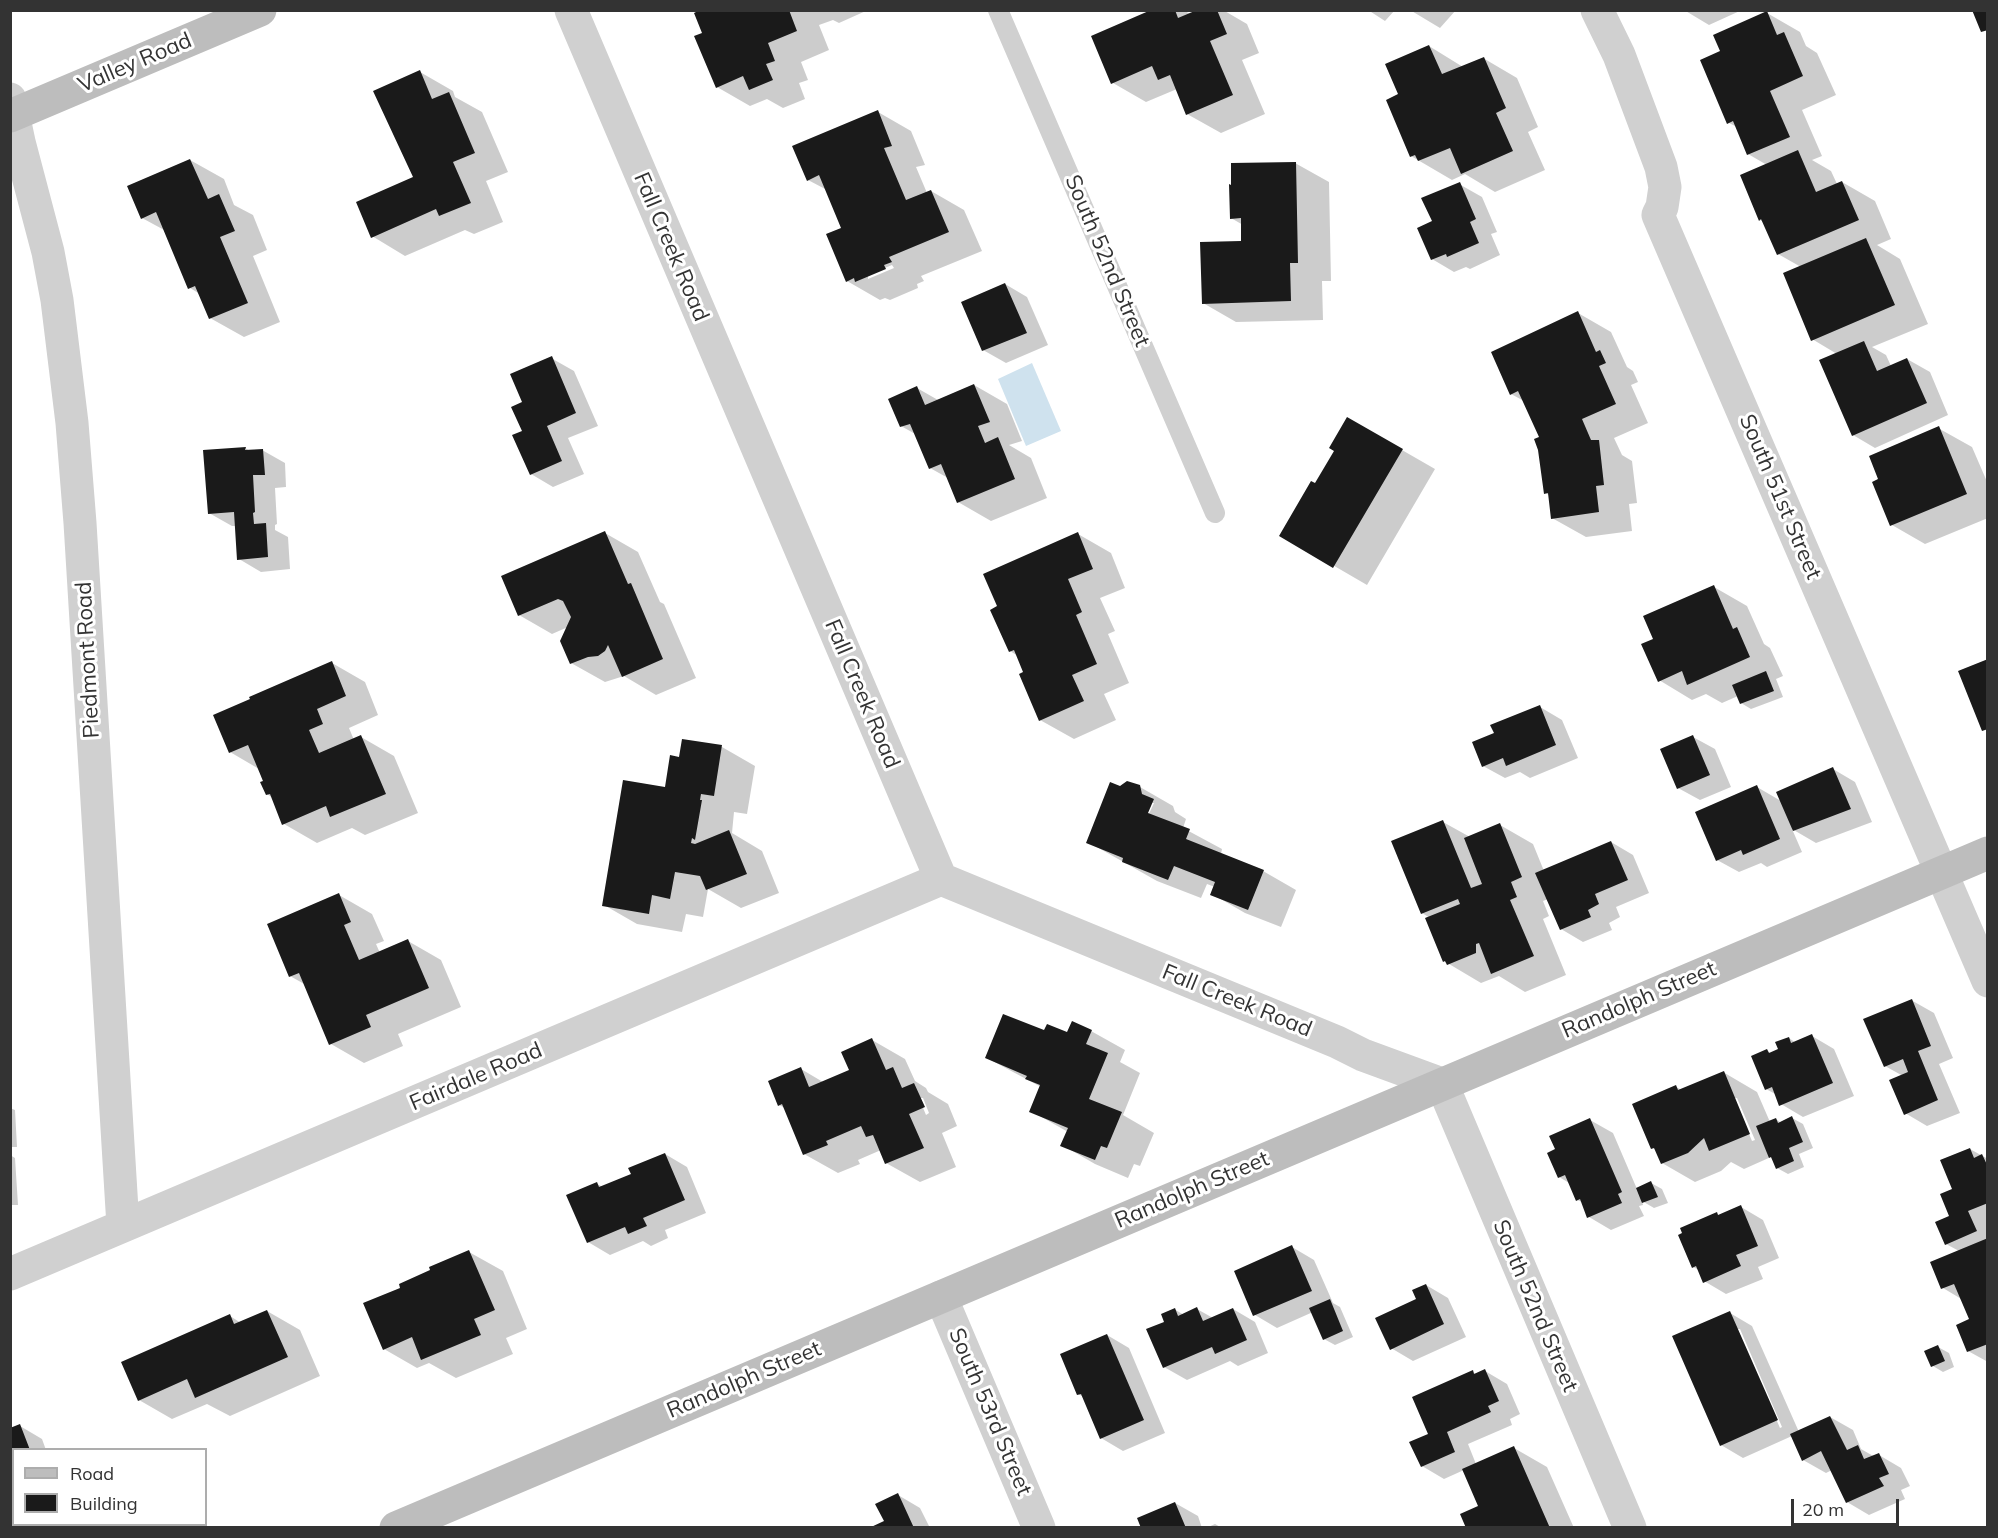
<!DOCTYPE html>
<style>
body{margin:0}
#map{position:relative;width:1998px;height:1538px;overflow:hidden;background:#fff;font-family:Mulish,sans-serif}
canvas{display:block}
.frame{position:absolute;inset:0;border:12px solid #333;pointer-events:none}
.legend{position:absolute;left:12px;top:1448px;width:195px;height:78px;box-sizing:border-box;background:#fff;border:2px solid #adadad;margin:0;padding:8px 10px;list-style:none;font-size:18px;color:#333}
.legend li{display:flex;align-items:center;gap:12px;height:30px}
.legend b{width:30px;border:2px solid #adadad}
.scale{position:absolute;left:1791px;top:1499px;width:108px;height:27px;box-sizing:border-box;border:3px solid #333;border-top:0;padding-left:8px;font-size:18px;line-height:21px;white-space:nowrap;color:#333;-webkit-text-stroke:4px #fff;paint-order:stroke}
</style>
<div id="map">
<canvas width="1998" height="1538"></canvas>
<div class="frame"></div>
<ul class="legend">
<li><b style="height:8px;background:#bdbdbd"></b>Road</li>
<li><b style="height:16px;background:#1a1a1a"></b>Building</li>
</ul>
<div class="scale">20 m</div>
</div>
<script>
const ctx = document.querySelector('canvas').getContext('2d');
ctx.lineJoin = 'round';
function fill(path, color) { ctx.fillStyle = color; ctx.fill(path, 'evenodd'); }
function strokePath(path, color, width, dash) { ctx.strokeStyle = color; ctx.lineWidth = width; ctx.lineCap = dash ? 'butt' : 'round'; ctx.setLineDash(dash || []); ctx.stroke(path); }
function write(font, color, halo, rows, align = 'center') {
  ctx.font = font + ' Mulish,sans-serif'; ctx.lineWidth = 6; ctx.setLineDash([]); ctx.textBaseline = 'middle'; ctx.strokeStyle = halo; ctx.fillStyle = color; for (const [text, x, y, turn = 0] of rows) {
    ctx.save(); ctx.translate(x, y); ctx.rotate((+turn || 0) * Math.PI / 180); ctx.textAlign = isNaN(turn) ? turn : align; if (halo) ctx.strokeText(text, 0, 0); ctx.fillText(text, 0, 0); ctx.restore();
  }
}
fill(new Path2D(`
 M1032 363 1061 431 1026 446 998 379Z`), '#cfe2ee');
fill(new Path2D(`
 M704 10H868L839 23 833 20 819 25 829 50 801 62 808 80 799 83 805 99 783 108 767 99 750 106 717 87 704 33Z
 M1155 10H1184L1191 15 1201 10H1223L1247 24 1259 53 1242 60 1265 114 1221 133 1187 114 1177 89 1146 102 1113 83Z
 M1368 10H1395L1385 21Z
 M1410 10H1456L1440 28Z
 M1684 10H1742L1709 25Z
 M1767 13 1800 32 1806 46 1817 53 1836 95 1802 110 1822 156 1812 160 1831 171 1837 184 1842 182 1875 201 1891 239 1877 245 1900 259 1928 324 1872 347 1886 355 1891 366 1907 359 1930 372 1948 415 1875 448 1853 435 1837 354 1812 339 1801 267 1778 254 1764 222 1760 220 1742 176 1767 165 1748 154 1737 127 1729 123 1722 52Z
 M1429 46 1463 67 1483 58 1517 78 1538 127 1528 132 1545 170 1495 192 1465 174 1452 180 1411 156 1400 95Z
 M420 72 453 91 455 97 482 112 508 172 486 181 503 222 474 234 465 230 405 256 372 236 415 178Z
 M878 112 911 131 925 165 916 167 927 193 931 191 964 210 982 251 921 276 924 281 917 284 918 288 890 300 885 298 880 300 847 281 843 229 827 190 808 180ZM892 265 894 268 868 279V275Z
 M190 160 224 179 234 205 253 215 267 250 253 256 280 322 244 337 210 318 200 294 190 288 166 231 142 218Z
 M1295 163 1329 182 1331 281H1322L1323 320 1236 322 1203 303 1243 242V225L1231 218Z
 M1459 184 1482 197 1497 232 1491 234 1500 255 1470 269 1466 267 1454 272 1432 259 1434 222Z
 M1005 284 1027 297 1048 345 1006 363 983 350Z
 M1578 313 1611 332 1627 367 1633 371 1638 382 1631 385 1648 423 1614 438 1622 455 1632 461 1637 503 1629 504 1632 531 1586 537 1552 518 1550 496 1546 493 1541 438 1524 401 1511 394Z
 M551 358 574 371 598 426 568 438 584 474 553 487 531 474 524 432V403Z
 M974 385 1007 404 1022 441 1009 445 1031 458 1047 498 991 521 958 502 948 478 930 468 917 435 901 426 917 388 938 400Z
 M1348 419 1435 469 1367 585 1281 535 1316 485 1336 450Z
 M1938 428 1972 447 1988 484V518L1925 544 1892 525 1880 480Z
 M245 448 250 451 262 450 285 463 286 487 275 488 277 524 275 525V530L288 537 290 569 261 572 239 559 236 526H232L209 513Z
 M605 533 638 552 660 602 664 604 696 678 656 695 624 676 605 682 571 663 568 627 552 634 519 615Z
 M1078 534 1111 553 1125 588 1100 598 1115 631 1108 634 1129 683 1104 694 1116 720 1074 739 1040 720 1018 656 1010 651Z
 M1714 587 1747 606 1764 644 1770 648 1783 676 1776 679 1783 697 1751 709 1741 703 1738 696 1722 703 1706 694 1692 700 1659 680Z
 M332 663 365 682 378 715 349 728 354 740 361 737 394 756 418 813 365 835 352 828 317 843 284 824 273 798 267 794 259 769 230 752Z
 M1540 707 1562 720 1578 758 1530 778 1520 772 1505 778 1483 766 1496 734Z
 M1693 737 1715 749 1731 787 1700 800 1678 788Z
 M683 741 722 747 755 766 747 814 734 812 732 833 762 851 779 893 741 908 708 889 703 917 686 914 682 932 637 924 604 905 666 789 680 758Z
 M1833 769 1855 782 1872 822 1816 843 1792 829 1802 852 1767 867 1761 863 1739 872 1717 860 1757 787 1781 801Z
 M1120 787H1140L1173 806 1175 812 1186 819 1183 828 1222 849 1221 854 1263 871 1296 890 1281 927 1245 913 1212 894 1215 887 1207 884 1201 898 1157 881 1088 842ZM1150 803H1154L1146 820 1144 819Z
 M1443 822 1470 837 1500 825 1533 844 1544 871 1611 842 1633 855 1649 893 1616 907 1620 917 1609 923 1612 930 1583 942 1561 929 1548 899 1543 901 1549 916 1543 919 1566 975 1525 992 1499 976 1481 983 1444 961 1430 918 1422 913Z
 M339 895 372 914 384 941 376 944 380 953 408 941 441 960 461 1007 398 1034 403 1046 364 1063 331 1044 306 985 290 976Z
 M1911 1000 1934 1013 1953 1058 1939 1064 1960 1113 1927 1126 1905 1113 1903 1076 1885 1066Z
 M1091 1031 1125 1050 1120 1062 1140 1073 1123 1115 1154 1133 1140 1166 1134 1164 1128 1178 1095 1164 1062 1145 1068 1132 1031 1111 1041 1087 987 1058 1045 1032 1068 1034Z
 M1812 1036 1834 1049 1854 1096 1803 1117 1781 1104 1777 1095 1766 1089 1767 1051 1772 1054 1780 1050 1789 1038 1796 1043Z
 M872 1040 905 1059 915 1081 926 1088 928 1092 948 1104 957 1126 942 1133 956 1167 920 1182 886 1163 881 1150 858 1160 860 1164 838 1173 804 1154 785 1108 779 1105 801 1069 823 1082 851 1071ZM919 1098H923L929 1113 926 1115Z
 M1723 1072 1757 1092 1770 1122 1776 1119 1781 1123 1792 1118 1803 1124 1813 1148 1799 1154 1804 1167 1788 1174 1777 1168 1771 1157 1744 1169 1731 1162 1721 1171 1695 1182 1662 1163 1657 1150 1653 1148 1676 1087 1682 1090ZM1734 1098H1737L1755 1140 1752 1141Z
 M10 1108 15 1110 17 1147H10Z
 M1590 1120 1613 1133 1637 1189 1651 1183 1662 1189 1668 1203 1654 1208 1642 1201 1643 1205 1639 1206 1644 1216 1611 1230 1589 1217 1582 1202 1577 1200 1571 1184 1559 1177 1557 1150Z
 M1970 1149 1988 1159V1362L1968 1351 1971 1320 1963 1300 1943 1288 1959 1251 1946 1244 1954 1190Z
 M665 1154 687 1167 706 1213 665 1230 668 1238 651 1246 643 1241 610 1255 588 1242 597 1184 603 1187 633 1174Z
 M10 1155 15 1158 18 1205H10Z
 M1741 1207 1763 1220 1779 1258 1758 1267 1763 1279 1726 1294 1704 1281 1699 1270 1693 1267 1717 1214 1720 1216Z
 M1292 1247 1314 1260 1333 1303 1340 1307 1353 1337 1335 1345 1324 1339 1313 1312 1277 1328 1255 1315 1236 1271Z
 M469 1252 503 1271 527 1329 506 1338 513 1354 456 1378 429 1363 417 1368 384 1349 402 1288Z
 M1426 1285 1448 1298 1466 1337 1413 1361 1391 1348Z
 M1174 1309 1184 1315 1197 1309 1213 1318 1233 1309 1255 1322 1268 1353 1238 1366 1230 1361 1187 1380 1164 1367 1166 1323Z
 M267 1311 300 1330 320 1376 230 1416 207 1404 172 1419 139 1400 230 1316 241 1323Z
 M1730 1313 1752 1326 1799 1432 1830 1417 1853 1430 1861 1449 1875 1457 1879 1455 1901 1468 1910 1486 1901 1490 1905 1499 1869 1515 1847 1502 1832 1470 1826 1473 1803 1460 1792 1436 1743 1458 1721 1445ZM1737 1329H1740L1782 1427 1780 1428Z
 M1107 1335 1129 1348 1165 1433 1123 1451 1101 1438 1084 1397 1078 1394Z
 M1938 1347 1949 1353 1954 1367 1943 1372 1933 1366Z
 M1485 1371 1507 1384 1520 1414 1510 1419 1512 1425 1468 1444 1476 1464 1514 1448 1547 1467 1574 1528H1468L1480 1507 1464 1470 1444 1479 1422 1466 1430 1434 1473 1372 1477 1375Z
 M20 1426 42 1439 46 1450H14V1507L10 1508V1430Z
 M898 1495 920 1508 930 1528H873L886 1522Z
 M1175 1503 1198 1516 1202 1528H1143Z
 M1215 1524 1222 1528H1206Z`), '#0003');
fill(new Path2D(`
 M700 10H789L797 31 768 43 775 61 766 64 773 80 749 90 743 76 716 88 694 36 702 33 694 13Z
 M1151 10H1175L1178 18 1197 10H1217L1227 34 1210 41 1233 95 1186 115 1170 75 1158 80 1152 66 1111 84 1091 36Z
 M1972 10H1988V30L1981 32Z
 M1767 11 1777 35 1784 32 1803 76 1770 91 1790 137 1747 155 1733 121 1727 124 1700 60 1720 51 1713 35Z
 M1429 45 1442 74 1484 57 1506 108 1496 113 1513 151 1461 174 1450 148 1418 161 1415 155 1410 157 1386 100 1398 94 1385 64Z
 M420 70 432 99 449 92 475 153 453 162 471 203 439 216 436 209 371 238 356 202 413 177 373 91Z
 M878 110 892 146 884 148 906 200 931 190 949 232 889 257 892 262 884 265 886 269 855 282 854 278 846 282 826 234 841 228 819 175 807 181 792 146Z
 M1798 150 1816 192 1842 181 1859 220 1777 255 1761 219 1759 221 1740 175Z
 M190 159 208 199 219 194 235 231 220 237 248 303 209 319 195 286 188 289 156 212 141 219 127 186Z
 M1296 162 1298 263H1290L1291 301 1202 304 1200 242 1241 241V218L1230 219 1229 184 1231 185V163Z
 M1460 182 1476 219 1470 222 1479 243 1447 257 1446 254 1431 260 1417 228 1432 221 1421 198Z
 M1866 238 1895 305 1811 341 1783 273Z
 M1005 283 1027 333 982 351 961 302Z
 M1578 311 1596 352 1600 350 1606 363 1599 366 1616 404 1582 419 1591 440H1599L1604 485 1596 486 1599 512 1551 519 1548 493 1544 494 1538 450 1534 439 1539 437 1518 391 1510 395 1491 352Z
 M1864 341 1877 371 1907 358 1927 403 1852 436 1819 360Z
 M552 356 576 413 547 426 562 461 530 475 512 435 522 431 511 407 522 402 510 374Z
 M974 384 990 422 978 426 985 443 998 437 1015 479 957 503 941 464 929 469 910 424 900 427 888 399 917 386 925 405Z
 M1347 417 1403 449 1333 568 1279 536 1311 481 1315 483 1334 451 1329 448Z
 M1939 426 1967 494 1890 526 1872 482 1878 479 1869 456Z
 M246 447 245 450 263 449 265 475H253L255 512 253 513 254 524 266 523 268 557 237 560 234 512 208 514 203 450Z
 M605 531 628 584 631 583 663 659 622 677 608 645 605 651 598 656 588 657 570 664 560 641 571 617 563 601 558 599 518 616 501 576Z
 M1078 532 1093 569 1068 579 1082 612 1076 615 1097 664 1072 675 1084 701 1039 721 1019 674 1023 672 1014 650 1009 652 990 610 997 606 983 574Z
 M1714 585 1733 629 1737 627 1750 657 1687 685 1682 671 1658 682 1641 644 1653 639 1643 616Z
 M1988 659V729L1982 731 1958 671Z
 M332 661 346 696 317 709 323 724 309 730 319 753 361 735 386 794 330 817 326 806 282 825 270 794 266 795 260 782 263 781 248 745 229 753 213 715 250 699 249 697Z
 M1766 671 1774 691 1740 704 1732 685Z
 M1540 705 1556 745 1506 766 1503 758 1482 767 1472 742 1494 733 1490 725Z
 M1693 735 1710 775 1677 789 1660 749Z
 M682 739 722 745 714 796 701 794 700 800H702L695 840 692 838 691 843 695 844 729 830 747 874 706 890 700 876 675 872 670 899 652 895 649 914 602 906 623 780 665 787 670 755 679 757Z
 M1833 767 1851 809 1793 831 1776 792Z
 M1127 781 1140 785 1142 794 1154 799 1148 813 1190 829 1186 839 1264 870 1248 910 1210 895 1215 882 1174 866 1168 880 1122 862 1123 858 1086 843 1110 782 1120 786Z
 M1757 785 1780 839 1743 855 1741 850 1716 861 1695 812Z
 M1443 820 1471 888 1482 884 1464 838 1500 823 1522 877 1511 882 1517 897 1510 900 1534 956 1491 974 1479 943 1476 944V953L1447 965 1445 961 1443 962 1425 918 1460 904 1458 899 1421 914 1391 841Z
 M1611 841 1628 880 1595 894 1599 904 1588 910 1591 917 1560 930 1535 873Z
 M339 893 351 922 344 925 359 960 408 939 429 988 366 1015 371 1027 329 1045 299 973 289 977 267 924Z
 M1912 999 1931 1046 1918 1051 1938 1100 1904 1115 1889 1080 1908 1072 1903 1059 1884 1067 1863 1019Z
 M1003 1014 1044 1030 1047 1024 1067 1032 1072 1021 1092 1030 1086 1044 1108 1053 1089 1099 1122 1112 1107 1148 1101 1146 1095 1160 1060 1146 1068 1128 1029 1112 1040 1085 1025 1079 1027 1076 985 1058Z
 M1812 1034 1833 1083 1779 1106 1772 1087 1765 1090 1751 1056 1767 1049 1769 1053 1778 1049 1775 1042 1789 1037 1791 1043Z
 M872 1038 886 1070 893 1067 902 1088 914 1083 925 1107 909 1114 924 1148 885 1164 873 1135 866 1137 861 1126 826 1141 828 1145 803 1155 782 1104 778 1106 768 1081 801 1067 809 1087 849 1070 841 1052Z
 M1724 1071 1750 1134 1709 1151 1704 1138 1688 1153 1661 1164 1654 1148 1651 1149 1632 1104 1676 1085 1678 1090Z
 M1792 1116 1803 1142 1789 1148 1794 1161 1776 1169 1771 1157 1769 1158 1756 1126 1776 1118 1778 1123Z
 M1590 1118 1622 1192 1618 1194 1622 1203 1587 1218 1580 1199 1576 1201 1565 1175 1558 1178 1547 1153 1555 1149 1549 1136Z
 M1970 1148 1974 1158 1982 1154 1988 1167V1203L1968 1211 1977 1231 1945 1245 1935 1222 1949 1216 1940 1194 1952 1189 1940 1160Z
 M665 1153 685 1200 643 1218 647 1226 628 1234 625 1227 587 1243 566 1195 597 1182 599 1187 631 1174 628 1168Z
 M1651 1181 1658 1197 1642 1203 1636 1188Z
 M1741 1205 1758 1246 1736 1255 1741 1266 1703 1283 1696 1266 1692 1268 1678 1235 1682 1233 1680 1228 1717 1212 1718 1215Z
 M1988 1238V1344L1967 1352 1956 1325 1969 1319 1954 1284 1941 1289 1930 1262Z
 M1292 1245 1312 1291 1253 1316 1234 1271Z
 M469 1250 495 1310 474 1319 481 1335 421 1360 412 1337 383 1350 363 1303 400 1288 399 1284 430 1270 429 1267Z
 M1426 1284 1444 1324 1390 1350 1375 1318 1416 1299 1412 1290Z
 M1330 1299 1343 1331 1323 1340 1309 1308Z
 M1197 1307 1203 1321 1233 1308 1247 1340 1215 1354 1212 1347 1163 1368 1146 1329 1164 1322 1161 1314 1175 1308 1178 1316Z
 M267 1310 288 1357 195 1398 187 1379 138 1401 121 1362 230 1314 234 1324Z
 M1730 1311 1778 1420 1720 1446 1672 1336Z
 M1107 1334 1144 1420 1100 1439 1081 1394 1077 1395 1060 1354Z
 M1938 1345 1945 1361 1931 1367 1924 1351Z
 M1485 1369 1499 1401 1488 1406 1491 1412 1447 1432 1455 1452 1421 1467 1409 1442 1428 1434 1412 1397 1473 1370 1474 1374Z
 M1830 1416 1847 1450 1858 1445 1864 1459 1879 1453 1889 1474 1879 1478 1884 1486 1846 1503 1821 1451 1802 1461 1790 1434Z
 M20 1424 30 1450H14V1485L10 1486V1428Z
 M1514 1446 1550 1528H1466L1460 1514 1478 1506 1462 1469Z
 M898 1493 914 1528H869L884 1521 875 1504Z
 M1175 1502 1186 1528H1141L1137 1518Z`), '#1a1a1a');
strokePath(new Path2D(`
 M998 10 1215 513`), '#d0d0d0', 20);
strokePath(new Path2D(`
 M571 10 941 879 1337 1042 1363 1055 1442 1084 1630 1528
 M1597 10 1619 55 1661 167 1665 187 1662 207 1658 215 1988 981
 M10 99 19 142 48 252 57 300 72 423 80 523 123 1226
 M10 1274 941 879
 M941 1297 1039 1528`), '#d0d0d0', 33);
strokePath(new Path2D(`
 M10 116 260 10
 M396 1528 1988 853`), '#bdbdbd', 33);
write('22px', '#333', '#fff', [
 ["Valley Road",135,63,-23],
 ["Fall Creek Road",671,247,67],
 ["South 52nd Street",1107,261,67],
 ["South 51st Street",1780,497,67],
 ["Piedmont Road",88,660,-93],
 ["Fall Creek Road",862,694,67],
 ["Randolph Street",1639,1000,-23],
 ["Fall Creek Road",1237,1001,22],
 ["Fairdale Road",476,1077,-23],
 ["Randolph Street",1192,1190,-23],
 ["South 52nd Street",1535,1306,67],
 ["Randolph Street",744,1380,-23],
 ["South 53rd Street",990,1412,67]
]);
</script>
